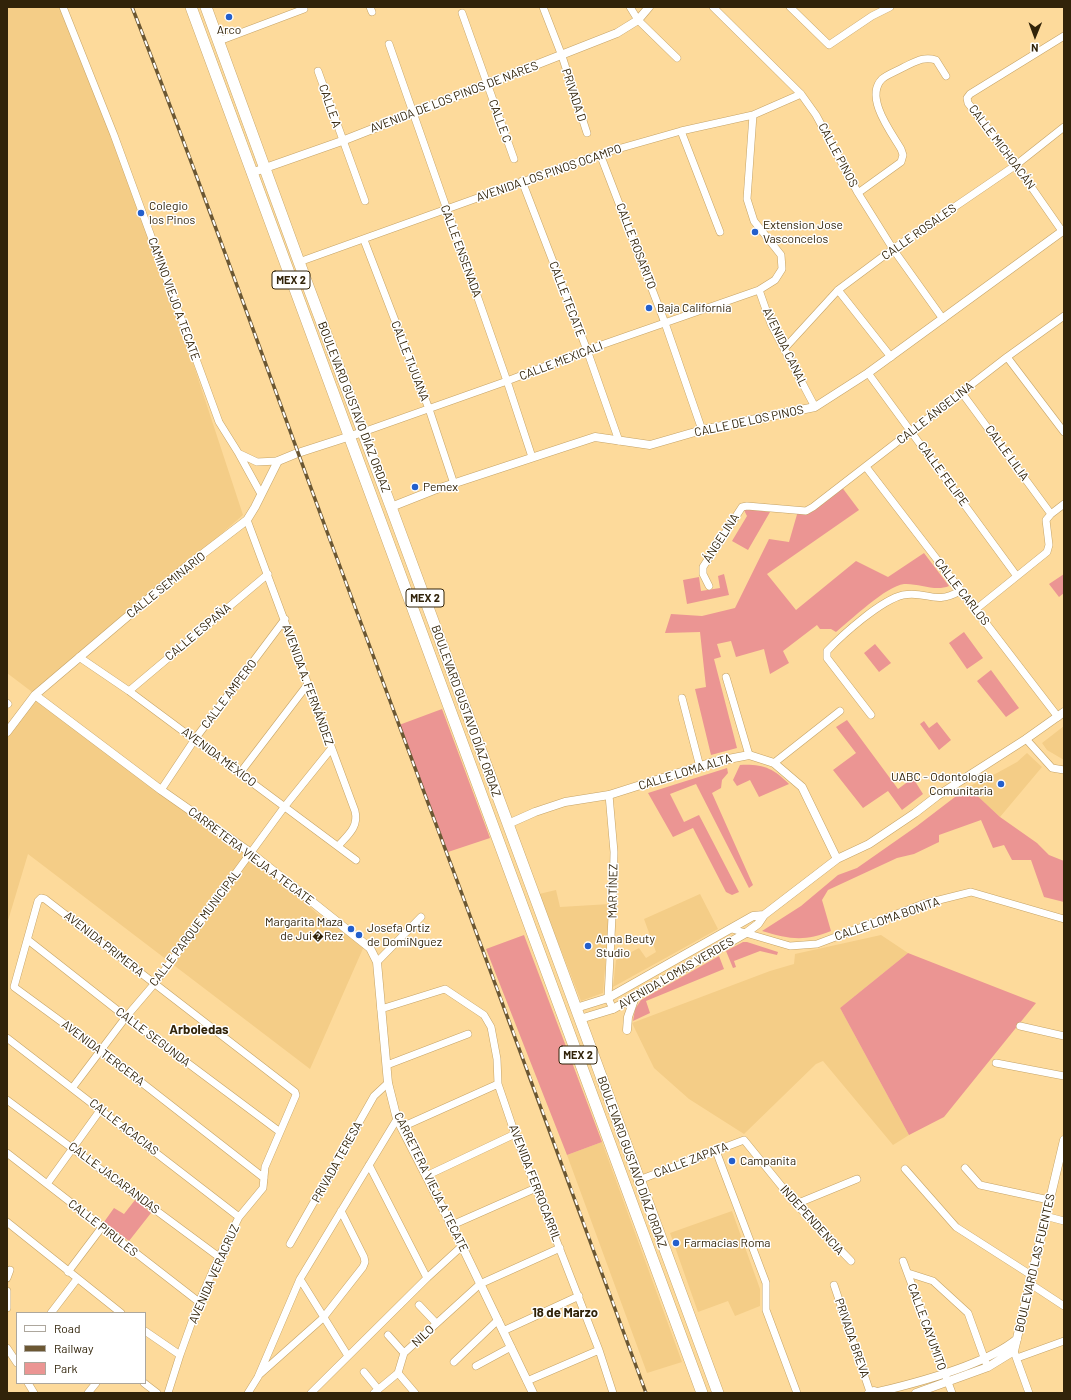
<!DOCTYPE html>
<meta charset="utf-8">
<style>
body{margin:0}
#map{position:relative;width:1071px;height:1400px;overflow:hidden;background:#fdda9b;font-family:Barlow,sans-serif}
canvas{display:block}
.frame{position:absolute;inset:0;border:8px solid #312309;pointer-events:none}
.legend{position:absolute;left:16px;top:1312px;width:130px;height:72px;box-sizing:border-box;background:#fff;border:1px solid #ada79d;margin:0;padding:5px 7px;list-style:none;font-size:12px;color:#312309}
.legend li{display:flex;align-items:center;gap:8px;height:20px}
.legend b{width:20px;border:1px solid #ada79d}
.north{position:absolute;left:1015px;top:16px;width:40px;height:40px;-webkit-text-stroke:3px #fff;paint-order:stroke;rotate:181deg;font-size:11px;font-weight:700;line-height:16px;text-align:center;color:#312309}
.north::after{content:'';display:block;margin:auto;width:14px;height:18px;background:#312309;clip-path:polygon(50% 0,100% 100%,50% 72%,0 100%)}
</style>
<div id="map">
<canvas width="1071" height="1400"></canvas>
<div class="frame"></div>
<ul class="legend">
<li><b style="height:5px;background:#fff"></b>Road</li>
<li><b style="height:5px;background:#6b5733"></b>Railway</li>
<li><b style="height:11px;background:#eb9593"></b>Park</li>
</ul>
<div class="north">N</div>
</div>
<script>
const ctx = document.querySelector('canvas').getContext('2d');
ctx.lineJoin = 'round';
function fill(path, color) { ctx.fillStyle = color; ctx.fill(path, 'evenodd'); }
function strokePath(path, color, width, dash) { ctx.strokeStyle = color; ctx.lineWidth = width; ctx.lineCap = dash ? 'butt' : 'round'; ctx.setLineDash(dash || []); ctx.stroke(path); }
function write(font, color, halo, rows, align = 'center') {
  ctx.font = font + ' Barlow,sans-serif'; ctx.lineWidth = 3; ctx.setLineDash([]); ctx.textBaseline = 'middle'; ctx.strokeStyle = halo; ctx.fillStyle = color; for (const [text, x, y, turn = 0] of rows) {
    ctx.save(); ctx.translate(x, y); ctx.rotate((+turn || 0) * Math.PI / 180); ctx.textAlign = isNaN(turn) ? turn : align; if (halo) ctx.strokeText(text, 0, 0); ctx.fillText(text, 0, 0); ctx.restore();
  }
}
fill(new Path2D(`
 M7 7H59L112 136 162 269 243 515 36 695 7 673Z
 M35 695 251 853 320 916 365 944 310 1069 28 854 7 924V732Z
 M1064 726V760L1047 750 1042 743Z
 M1027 753 1042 767 1000 817 968 787 997 773 1017 762Z
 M556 890 560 907 610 904 603 993 581 1001 539 894Z
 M700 894 718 929 613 987 616 960 639 948 646 958 656 952 644 919Z
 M881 935 908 953 840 1008 909 1135 893 1145 823 1061 816 1064 744 1134 689 1099 654 1068 632 1023 770 971 794 964 795 954Z
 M602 1142 682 1362 647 1373 567 1155Z
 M732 1211 760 1289V1306L735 1316 728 1301 698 1312 670 1233Z`), '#f4cd87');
fill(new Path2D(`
 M841 486 859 510 767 574 796 610 856 561 888 577 924 553 949 586C935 592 919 583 904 584 886 586 851 620 836 632L831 629H820L817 625 783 651 789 663 770 674 764 649 736 657 731 641 717 644 721 657 714 659 737 748 711 755 695 689 706 687 700 632 665 633 671 614 702 616 735 608 769 539 789 542 798 511H805Z
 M747 509 770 512 748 550 732 541 747 516 744 510Z
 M724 574 729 595 687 604 683 580 699 577 701 591 720 588 718 576Z
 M1064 574V593L1059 597 1049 584Z
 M964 632 983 658 967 669 949 643Z
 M875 644 891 663 879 672 864 653Z
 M991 670 1019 708 1006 717 977 681Z
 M442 709 490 838 448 852 399 725Z
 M847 720 898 789 913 778 923 794 902 810 888 791 863 808 833 770 856 753 836 727Z
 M924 721 929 728 937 722 951 740 939 750 920 724Z
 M740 765C763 764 773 768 789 784L759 797 750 780 737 786 733 780Z
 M727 768 728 773 722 780 721 788 712 793 753 885 749 888 696 784 670 794 684 822 699 815 739 892 732 895 726 892 693 828 673 837 648 793Z
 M968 787 1000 817 1037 843 1049 855 1064 861V902L1044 897 1031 860H1012L1004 845 993 848 981 820 939 835V842L914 854 897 858 828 890 822 900 831 931C804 942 789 939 762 931L801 906 838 875 857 868 917 826Z
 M524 935 602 1142 567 1155 486 949Z
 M743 942H747L778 952 777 955 760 951 734 961 736 967 733 968 726 951Z
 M908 953 1036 1003 944 1117 909 1135 840 1008Z
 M719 956 724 969 646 1001 650 1013 633 1021 635 1009 641 1000Z
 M135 1200 151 1213 129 1241 104 1222 114 1208 124 1214Z`), '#eb9593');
const minor = new Path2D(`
 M63 7 114 135 219 422 239 454 261 494
 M370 7 372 12
 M543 7 562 56 587 133
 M630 7 638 20 677 58
 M713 7 801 94 816 115 858 193 893 249 943 319
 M790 7 829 45 872 16 890 7
 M462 13 514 159
 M219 41 304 9
 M389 44 507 381 532 457
 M318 71 365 201
 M681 131 720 232
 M600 154 665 323 702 430
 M522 181 587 350 619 441
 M858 193 901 162 903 155 901 149C891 132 864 97 882 79 888 74 897 71 904 67 915 62 923 56 936 60L946 76
 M1062 231 1016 165 968 103 967 98 970 94 1064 36
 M364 240 429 409 454 484
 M299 262 600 154 681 131 753 115 801 94
 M759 290 771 324 815 407
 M838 290 891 357
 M784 349 838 290 893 249 1016 165 1064 127
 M1007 357 1064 432
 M868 373 1016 575
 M962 393 1051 514
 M363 432 507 381 587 350 759 290 775 280 782 269 781 255 754 221 747 199 753 115
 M240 454 257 462 278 461
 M866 467 1058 717
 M247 520 355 811C359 827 348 835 338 846
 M709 586 703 574V567L742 507 747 506 806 511 813 507 1007 357 1064 316
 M975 610 1047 552 1049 545 1046 520 1051 514 1064 504
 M79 657 129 691 356 860
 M726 677 749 755
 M129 691 268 574
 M682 698 700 767
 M7 703 8 704
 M871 715 827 658V651C842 635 881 600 903 595 927 590 934 606 960 591
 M1026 739 1052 768 1064 770
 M774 763 840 711
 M240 773 308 684
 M161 790 195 739 285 619
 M609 795 614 852 613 896 608 998 613 1009
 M732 929 790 946 817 944 923 904 971 892 1064 919
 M28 940 126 1017 280 1132
 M377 962 421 917
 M381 1009 445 989 484 1015 491 1027 497 1059 498 1084 515 1134 599 1350 613 1393
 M1020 1026 1064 1036
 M7 1038 239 1217
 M996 1063 1064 1076
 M387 1065 468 1034
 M73 1087 126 1017 155 983 285 806 331 749
 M7 1100 219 1257
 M402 1127 498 1084
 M716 1151 766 1283V1310L797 1393
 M7 1153 199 1302
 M369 1165 427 1278
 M965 1168 980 1185 1049 1200
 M905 1169 956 1227 1031 1275
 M426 1176 515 1134
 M639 1180 744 1140 796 1204 851 1261
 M47 1184 101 1109
 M796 1204 857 1179
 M1045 1216 1064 1221
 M7 1222 121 1313
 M450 1226 536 1188
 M290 1244 374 1096 388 1083
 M903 1261 952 1393
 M68 1272 102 1227
 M908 1273 933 1281 968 1313 986 1363
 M7 1278 10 1270
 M300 1279 348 1356
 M1029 1283 1064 1306
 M834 1285 870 1392
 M7 1291V1308
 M419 1305 436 1323
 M51 1313 77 1279
 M145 1331 180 1355
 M503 1331 579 1296
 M388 1335 404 1353
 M1012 1346 1029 1393
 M7 1348 17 1363
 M1017 1358 1064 1341
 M454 1362 498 1320
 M476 1366 511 1347
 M364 1372 378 1389
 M398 1373 415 1393
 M259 1375 323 1318 363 1267 365 1262 364 1257 341 1211
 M527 1381 599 1350
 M28 1383 34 1393
 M144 1383 157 1393
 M88 1393 96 1383
 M168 1393 180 1355 199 1302 219 1257 239 1217 263 1188 265 1167 296 1095 295 1092 45 899 41 898 38 901 14 987 100 1050 264 1178
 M248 1393 258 1377 300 1279 397 1119
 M311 1393 427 1278 462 1246
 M374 1393 398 1373 404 1353 480 1284 560 1248`);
const tertiary = new Path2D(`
 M251 173 342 141 617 33 638 20 649 7
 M301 452 363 432
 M391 507 434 490 595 437 650 445 702 430 815 407 868 373 1064 230
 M35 695 161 790 251 853 370 948 377 962 388 1083 397 1119 462 1246 533 1393
 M7 732 35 695 187 566 247 520 255 507 278 461 295 454
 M508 824 535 812 565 802 609 795 713 762 749 755 774 763 802 787 837 859
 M576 1008 608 998 753 916 764 915
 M580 1019 613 1009 746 933 758 924 764 915 837 859 869 844 915 813 937 796 1026 739 1064 712
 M627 1030 628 1017 635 997
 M878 1392C916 1383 987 1364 1017 1339
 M869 1393 874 1391 880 1393
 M916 1393 988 1367 1014 1351 1064 1140`);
const primary = new Path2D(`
 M191 7 702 1393
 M206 7 299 262 391 507 718 1393`);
strokePath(minor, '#c5a366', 8);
strokePath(tertiary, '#c5a366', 9);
strokePath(primary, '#c5a366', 12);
strokePath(minor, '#fff', 7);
strokePath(tertiary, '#fff', 8);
strokePath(primary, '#fff', 11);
const rail = new Path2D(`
 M132 7C200 180 262 355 326 529 433 817 541 1104 646 1393`);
strokePath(rail, '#6b5733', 3.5);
strokePath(rail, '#fff', 2, [6]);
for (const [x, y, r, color] of [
 [229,17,4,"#235fcc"],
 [141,213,4,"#235fcc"],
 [755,232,4,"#235fcc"],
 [649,308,4,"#235fcc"],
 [415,487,4,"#235fcc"],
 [1001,784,4,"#235fcc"],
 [351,929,4,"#235fcc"],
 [359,935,4,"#235fcc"],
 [588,946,4,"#235fcc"],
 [732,1161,4,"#235fcc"],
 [676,1243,4,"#235fcc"]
]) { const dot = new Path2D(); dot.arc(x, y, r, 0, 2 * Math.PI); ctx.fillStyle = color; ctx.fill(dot); strokePath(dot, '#fff', 1.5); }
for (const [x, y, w] of [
 [291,280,38],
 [425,598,38],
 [578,1055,38]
]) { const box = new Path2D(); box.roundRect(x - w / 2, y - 9, w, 18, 3); ctx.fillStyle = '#fff'; ctx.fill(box); strokePath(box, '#312309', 1); }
write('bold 11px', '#312309', null, [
 ["MEX 2",291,280],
 ["MEX 2",425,598],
 ["MEX 2",578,1055]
]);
write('12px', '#312309', '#fff', [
 ["Arco",229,30,"center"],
 ["Colegio",149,206],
 ["los Pinos",149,220],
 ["Extension Jose",763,225],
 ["Vasconcelos",763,239],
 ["Baja California",657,308],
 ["Pemex",423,487],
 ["UABC - Odontologia",993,777,"right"],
 ["Comunitaria",993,791,"right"],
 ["Margarita Maza",343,922,"right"],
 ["de Jui�Rez",343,936,"right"],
 ["Josefa Ortiz",367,928],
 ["de DomiNguez",367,942],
 ["Anna Beuty",596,939],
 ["Studio",596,953],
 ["Campanita",740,1161],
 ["Farmacias Roma",684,1243]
], 'left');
write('12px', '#312309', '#fff', [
 ["PRIVADA D",574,95,72],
 ["AVENIDA DE LOS PINOS DE NARES",454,97,-21],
 ["CALLE A",330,106,71],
 ["CALLE C",500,121,70],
 ["CALLE MICHOACÁN",1002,147,53],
 ["CALLE PINOS",838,155,62],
 ["AVENIDA LOS PINOS OCAMPO",549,173,-19],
 ["CALLE ROSALES",919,232,-35],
 ["CALLE ROSARITO",636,246,69],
 ["CALLE ENSENADA",461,251,70],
 ["CAMINO VIEJO A TECATE",174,299,70],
 ["CALLE TECATE",567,299,69],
 ["AVENIDA CANAL",785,347,64],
 ["CALLE TIJUANA",410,361,69],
 ["CALLE MEXICALI",561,361,-21],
 ["BOULEVARD GUSTAVO DÍAZ ORDAZ",354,407,69],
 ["CALLE ÁNGELINA",935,413,-38],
 ["CALLE DE LOS PINOS",749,421,-12],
 ["CALLE LILIA",1007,453,54],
 ["CALLE FELIPE",943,474,54],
 ["ÁNGELINA",721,538,-57],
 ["CALLE SEMINARIO",166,585,-39],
 ["CALLE CARLOS",962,592,52],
 ["CALLE ESPAÑA",198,632,-40],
 ["AVENIDA A. FERNÁNDEZ",308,685,70],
 ["CALLE AMPERO",229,694,-53],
 ["BOULEVARD GUSTAVO DÍAZ ORDAZ",466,711,70],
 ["AVENIDA MÉXICO",219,757,37],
 ["CALLE LOMA ALTA",685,772,-17],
 ["CARRETERA VIEJA A TECATE",251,856,37],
 ["MARTÍNEZ",613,891,-89],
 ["CALLE LOMA BONITA",887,919,-19],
 ["CALLE PARQUE MUNICIPAL",195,928,-53],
 ["AVENIDA PRIMERA",104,944,38],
 ["AVENIDA LOMAS VERDES",676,973,-30],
 ["CALLE SEGUNDA",153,1037,37],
 ["AVENIDA TERCERA",103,1053,37],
 ["CALLE ACACIAS",124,1127,38],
 ["CALLE ZAPATA",691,1160,-21],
 ["PRIVADA TERESA",337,1162,-61],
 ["BOULEVARD GUSTAVO DÍAZ ORDAZ",632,1162,70],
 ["CALLE JACARANDAS",114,1178,37],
 ["CARRETERA VIEJA A TECATE",431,1182,64],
 ["AVENIDA FERROCARRIL",535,1183,69],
 ["INDEPENDENCIA",812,1220,48],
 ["CALLE PIRULES",103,1228,38],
 ["BOULEVARD LAS FUENTES",1035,1263,-77],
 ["AVENIDA VERACRUZ",214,1274,-66],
 ["CALLE CAYUMITO",927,1327,70],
 ["NILO",423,1336,-43],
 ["PRIVADA BREVA",852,1338,71]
]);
write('bold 13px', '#312309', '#fff', [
 ["Arboledas",199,1030],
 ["18 de Marzo",565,1313]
]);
</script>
